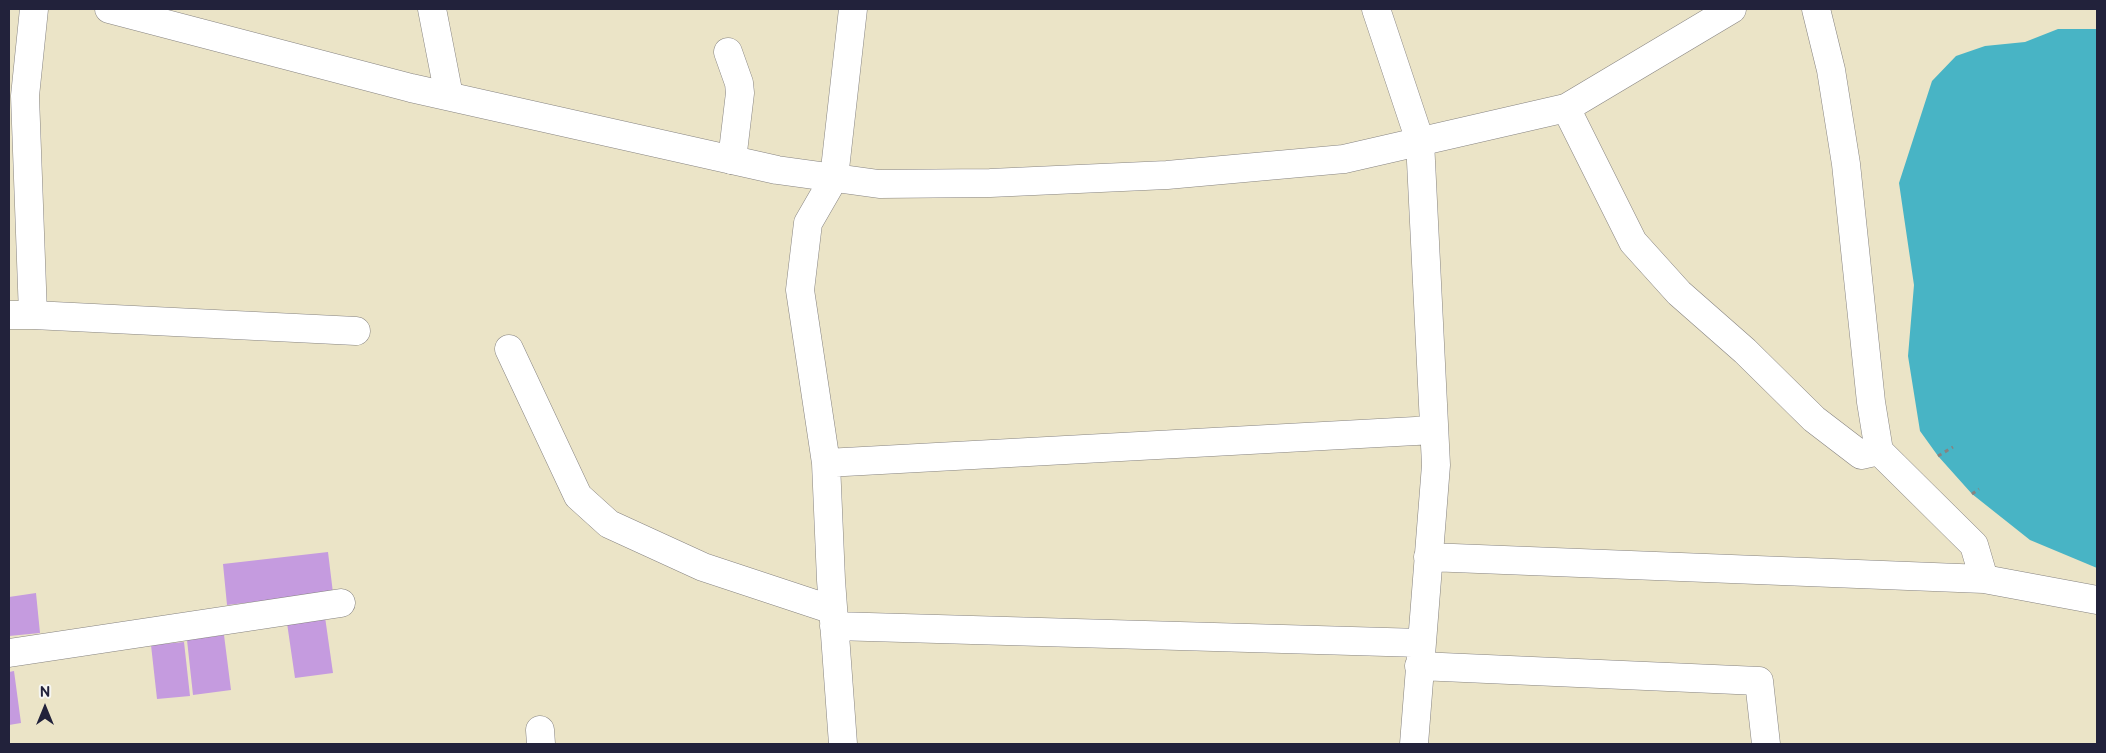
<!DOCTYPE html>
<style>
body{margin:0}
#map{position:relative;width:2106px;height:753px;overflow:hidden;background:#ebe4c7;font-family:"Balsamiq Sans",sans-serif}
canvas{display:block}
.frame{position:absolute;inset:0;border:10px solid #22223b;pointer-events:none}
.north{position:absolute;left:20px;top:683px;width:50px;height:50px;-webkit-text-stroke:4px #f6f6f2;paint-order:stroke;rotate:0deg;font-size:14px;font-weight:700;line-height:20px;text-align:center;color:#22223b}
.north::after{content:'';display:block;margin:auto;width:18px;height:22px;background:#22223b;clip-path:polygon(50% 0,100% 100%,50% 72%,0 100%)}
</style>
<div id="map">
<canvas width="2106" height="753"></canvas>
<div class="frame"></div>
<div class="north">N</div>
</div>
<script>
const ctx = document.querySelector('canvas').getContext('2d');
ctx.lineJoin = 'round';
function fill(path, color) { ctx.fillStyle = color; ctx.fill(path, 'evenodd'); }
function strokePath(path, color, width, dash) { ctx.strokeStyle = color; ctx.lineWidth = width; ctx.lineCap = dash ? 'butt' : 'round'; ctx.setLineDash(dash || []); ctx.stroke(path); }
fill(new Path2D(`
 M2058 29H2097V568L2030 540 1972 494 1938 456 1920 431 1908 356 1914 285 1899 183 1932 81 1956 56 1985 46 2025 42Z`), '#48b4c5');
fill(new Path2D(`
 M328 552 333 593 227 605 223 564Z
 M36 593 40 633 9 636V597Z
 M325 617 333 673 295 678 287 623Z
 M224 635 231 690 193 695 187 640Z
 M184 642 190 696 157 699 151 645Z
 M14 671 21 723 9 725V672Z`), '#c59bdf');
const minor = new Path2D(`
 M34 9 25 96 33 315 356 331
 M432 9 449 96
 M1376 9 1420 141 1436 465 1414 744
 M1816 9 1831 70 1846 164 1871 402 1879 451 1974 545 1984 579
 M728 52 739 83 740 93 732 160
 M1566 108 1633 242 1679 293 1745 351 1814 419 1861 455 1879 451
 M9 315H33
 M509 349 578 496 609 524 703 567 833 610
 M826 463 1434 430
 M1428 557 1984 579 2097 600
 M834 626 1421 643
 M9 653 341 603
 M1419 666 1759 681 1766 744
 M540 730 541 744
 M843 744 831 580 826 463 800 290 808 223 834 178 853 9`);
const secondary = new Path2D(`
 M109 9 411 88 777 170 879 184 990 183 1167 175 1344 159 1566 108 1732 9`);
strokePath(minor, '#868381', 29);
strokePath(secondary, '#868381', 29);
strokePath(new Path2D(`
 M1938 456 1953 447
 M1972 494 1979 489`), '#868381', 3, [4, 4]);
strokePath(minor, '#fff', 28);
strokePath(secondary, '#fff', 28);
</script>
